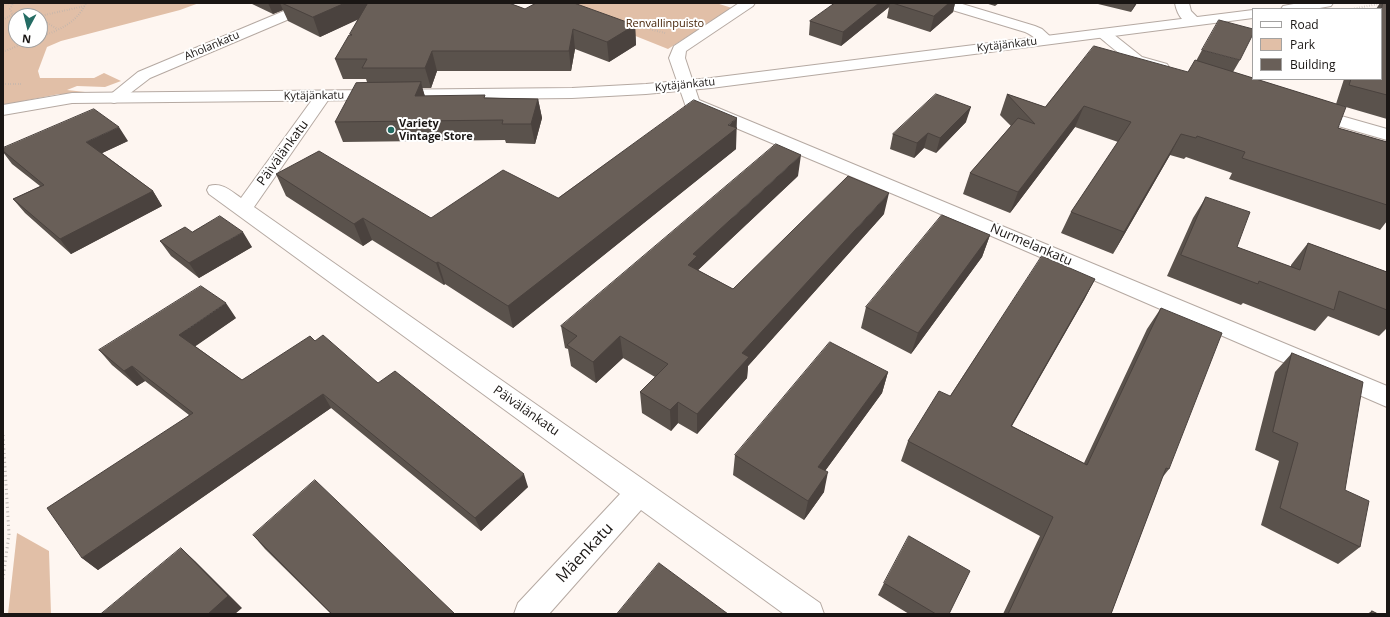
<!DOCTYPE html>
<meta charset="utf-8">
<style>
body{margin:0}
#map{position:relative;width:1390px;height:617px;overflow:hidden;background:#fef6f1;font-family:"Open Sans",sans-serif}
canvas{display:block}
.frame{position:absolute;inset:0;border:4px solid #1a1614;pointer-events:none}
.legend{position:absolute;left:1252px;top:8px;width:130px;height:72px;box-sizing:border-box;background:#fff;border:1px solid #a3a2a1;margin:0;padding:5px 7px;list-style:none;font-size:12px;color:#1a1614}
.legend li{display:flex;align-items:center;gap:8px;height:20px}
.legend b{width:20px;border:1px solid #a3a2a1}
.north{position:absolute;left:8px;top:8px;width:40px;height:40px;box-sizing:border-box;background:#fff;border:1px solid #a3a2a1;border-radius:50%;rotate:187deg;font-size:11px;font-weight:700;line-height:16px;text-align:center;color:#1a1614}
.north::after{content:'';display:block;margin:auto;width:14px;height:18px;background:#246c64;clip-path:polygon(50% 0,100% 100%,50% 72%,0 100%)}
</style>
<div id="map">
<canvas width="1390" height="617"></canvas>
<div class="frame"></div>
<ul class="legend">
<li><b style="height:5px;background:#fff"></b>Road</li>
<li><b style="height:11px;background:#e1bfa7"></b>Park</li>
<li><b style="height:11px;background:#695f58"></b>Building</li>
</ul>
<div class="north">N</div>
</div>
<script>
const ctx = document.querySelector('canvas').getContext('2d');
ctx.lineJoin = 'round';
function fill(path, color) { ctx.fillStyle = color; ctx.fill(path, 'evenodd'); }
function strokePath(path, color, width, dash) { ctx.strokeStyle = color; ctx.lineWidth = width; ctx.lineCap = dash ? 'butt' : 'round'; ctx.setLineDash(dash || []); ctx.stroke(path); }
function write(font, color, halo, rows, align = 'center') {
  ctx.font = font + ' "Open Sans",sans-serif'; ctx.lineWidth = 4; ctx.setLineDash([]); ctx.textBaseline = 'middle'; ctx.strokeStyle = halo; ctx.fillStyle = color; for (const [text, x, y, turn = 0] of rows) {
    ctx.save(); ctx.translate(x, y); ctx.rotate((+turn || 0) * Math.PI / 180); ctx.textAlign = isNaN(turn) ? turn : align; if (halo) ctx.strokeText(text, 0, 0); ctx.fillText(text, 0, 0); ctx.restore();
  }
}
fill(new Path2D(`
 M3 3H199L180 10 61 41 47 47 38 71 40 78H94L104 73 121 81 105 87 77 86 67 90 85 92 81 94H59L3 105ZM16 16H40V40H16Z
 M536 3H716L732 8 668 49 568 9 533 5Z
 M17 533 49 551 51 614H8Z`), '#e1bfa7');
const street = new Path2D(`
 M303 3H322L320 6 150 78 120 101 114 103 108 101 106 98 138 72Z
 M739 3H755L753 6 686 51 685 58 699 100 1387 386V407L929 209 686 107 669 58 674 46Z
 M937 3H959L1035 26 1042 29 1054 40 1052 43C1041 46 1035 36 1025 32L939 6Z
 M1175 3H1189L1191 11 1201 21 1199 24C1185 28 1177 15 1175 3Z
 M1103 29 1108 30 1142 57 1167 64 1169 67 1167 70C1143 76 1115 50 1098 36L1096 33 1098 30Z
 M323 91 329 93 331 96 254 207 820 603 824 614H784L641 510 549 614H514L518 603 620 494 209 194 207 190 209 186C222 182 231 191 241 198L317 93Z
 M1313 108 1387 129V140L1307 117 1305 113 1307 109Z`);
const secondary = new Path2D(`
 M1299 3H1333L1331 6 1314 9H1281L1283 6Z
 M1253 10V18L711 88 646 94 572 98 72 103 3 115V105L72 93 572 88 646 84 711 78Z`);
strokePath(street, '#b5a9a2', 2);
strokePath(secondary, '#b5a9a2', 2);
strokePath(new Path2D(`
 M6 3 13 4 10 9 13 14 23 16
 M1352 9 1384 3
 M40 16 85 6
 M40 16 43 20 57 29
 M3 20 13 14
 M633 25 665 33
 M40 37C59 30 77 23 86 3
 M3 52 32 40
 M3 84H22`), '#b8b1ad', 2, [0.5, 2]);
strokePath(new Path2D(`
 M3 435 9 534 3 579`), '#b8b1ad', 3, [1, 3.5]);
fill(street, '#fff');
fill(secondary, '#fff');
fill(new Path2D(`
 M250 3H509L525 9 635 25 636 45 609 62 575 49 571 71H437L431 88H422L425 96 538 99 542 118 535 144 506 143 505 140 343 142 335 122 367 82 366 79H343L335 59 350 35V34L358 19 320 37 288 21 283 10 273 14Z
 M835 3H955L953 12 930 32 887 18 889 7 841 46 809 35 810 21Z
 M985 3H999L995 6Z
 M1098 3H1137L1131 12 1098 4Z
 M1380 3H1387V119L1339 105 1338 128 1387 142V221L1380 230 1229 179 1232 173 1186 157 1184 159 1170 155 1113 254 1061 233 1071 212 1118 142 1075 127 1010 213 963 194 970 173 1011 126 1000 115 1007 94 1045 107 1188 72 1196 61 1202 50 1240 60 1233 72 1336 104 1344 79H1381V9H1376Z
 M966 122 936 153 924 148 914 158 890 149 893 134Z
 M736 128V149L513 328 445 284 444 285 372 240 363 246 286 196 276 174 431 218 558 198Z
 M128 141 102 153 153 191 162 206 71 254 25 213 13 199 40 186 12 164 3 152V148Z
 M798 176 698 270 733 289 884 214 748 366 747 378 697 434 678 423 671 431 642 413 640 392 655 377 623 358 596 383 571 366 568 349 565 348 561 326Z
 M1206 197 1237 247 1291 267V265L1308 243 1387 272V328L1379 336 1328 316 1315 331 1243 303 1241 305 1167 276 1193 218Z
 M192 232 252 247 199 278 171 256 160 241Z
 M990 235 982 257 911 354 861 328 866 307Z
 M1095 279 1084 300 1012 426 1084 463 1147 329 1161 308 1169 469 1162 478 1111 614H1003L1040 536 901 461 908 441 950 396Z
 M236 318 195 346 242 380 315 341 378 383 528 487 481 531 331 408 98 570 82 558 189 415 145 381 137 386 112 365 99 350Z
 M1292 353 1345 490 1360 547 1338 564 1261 525 1279 461 1255 450 1275 372Z
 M888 372 882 393 825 471 824 492 804 520 733 475 735 455Z
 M253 535 455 614H331L265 549Z
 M884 583 949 614H909L878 595Z
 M1372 611 1378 614H1367Z`), '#5a524c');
fill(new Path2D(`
 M268 3H280L283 10 273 14Z
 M345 3H379L381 9 320 37 313 17Z
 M879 3H890L889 7 841 46 843 32Z
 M949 3H955L953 12 930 32 934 16Z
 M1135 3H1137L1131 12Z
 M635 25 636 45 609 62 607 42Z
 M573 29 575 49 571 71 569 51Z
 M432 51 437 71 431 88 425 68Z
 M421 82 426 101 415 96Z
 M538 99 542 118 535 144 531 124Z
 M1084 106 1075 127 1010 213 1018 192Z
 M971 107 966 122 936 153 940 138Z
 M737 118 736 149 513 328 508 306Z
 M119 127 128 141 96 156 86 142Z
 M928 133 924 148 914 158 917 143Z
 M1181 134 1170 155 1113 254 1124 232Z
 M801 155 798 176 697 271 688 265 693 254Z
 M153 191 162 206 71 254 60 239Z
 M889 193 884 214 748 366 747 378 697 434V414L742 353Z
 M363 218 372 240 363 246 354 224Z
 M243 232 252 247 199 278 189 263Z
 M990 235 982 257 911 354 918 333Z
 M438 262 445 284 444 285 436 263Z
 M1095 279 1084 300 1000 446 1011 426Z
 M226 303 236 318 190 350 179 335Z
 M620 336 623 358 596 383 593 362Z
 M132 366 145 381 137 386 124 371Z
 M888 372 882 393 814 486 818 467Z
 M323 394 331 408 98 570 82 558Z
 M678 402V423L671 431 670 410Z
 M828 472 824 492 804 520 808 501Z
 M524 474 528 487 481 531 475 518Z
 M181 548 195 561 242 608 235 614H208Z`), '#4a423e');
const building = new Path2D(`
 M282 3H345L313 17Z
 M368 3H509L525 9 536 3H574L635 25 607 42 573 29 569 51H432L425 68H362L367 59H335L349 35H352L350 34Z
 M835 3H879L843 32 810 21Z
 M893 3H949L934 16Z
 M1383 3H1387V95L1349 85 1351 79H1381V12Z
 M1219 20 1253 29V34L1240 60 1202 50Z
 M1094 46 1188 72 1195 60 1253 78V79H1256L1346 107 1338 128 1387 142V205L1242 158 1245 152 1197 136 1196 138 1181 134 1124 232 1071 212 1131 122 1084 106 1018 192 970 173 1018 118 1035 124 1007 94 1045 107Z
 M421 82 415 96 485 95 484 98 538 99 531 124H502L503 120 335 122 356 83Z
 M936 94 971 107 940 138 928 133 917 143 893 134Z
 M694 100 737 118 728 125 737 128 508 306 438 262 436 263 363 218 354 224 276 174 319 151 431 218 503 170 558 198Z
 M94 109 119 127 86 142 153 191 60 239 13 199 44 185 3 151V148Z
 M776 144 801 155 693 254 697 256 688 265 733 289 848 176 889 193 742 353 749 357 697 414 678 402 670 410 640 392 668 364 620 336 593 362 567 345 577 336 561 326Z
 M1206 197 1250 212 1237 247 1300 270 1308 243 1387 272V310L1339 291 1334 310 1259 281 1258 284 1181 255Z
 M942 215 990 235 918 333 866 307Z
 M220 216 243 232 189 263 160 241 185 227 192 232Z
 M1042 256 1095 279 1011 426 1087 465 1161 308 1222 333 1169 469 1166 468 1111 614H1008L1053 517 908 441 939 391 950 396Z
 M201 286 226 303 179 335 242 380 310 336 315 341 323 335 378 383 395 371 524 474 475 518 323 394 82 558 47 508 193 413 132 366 124 371 99 350Z
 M830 342 888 372 818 467 828 472 808 501 735 455Z
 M1292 353 1363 382 1345 490 1369 501 1360 547 1280 508 1298 443 1273 432Z
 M315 480 455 614H332L253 535Z
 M909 536 970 571 949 614H936L884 583Z
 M181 548 228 596 208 614H101Z
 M659 563 728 614H617Z
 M1372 611 1378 614H1371Z`);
fill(building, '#695f58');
strokePath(building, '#4a423e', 1);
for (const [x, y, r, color] of [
 [391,130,4,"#246c64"]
]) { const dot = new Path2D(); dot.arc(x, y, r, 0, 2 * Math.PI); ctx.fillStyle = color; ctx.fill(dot); strokePath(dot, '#fff', 1.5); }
write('11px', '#411e01', '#fff', [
 ["Renvallinpuisto",665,24]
]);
write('11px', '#1a1614', '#fff', [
 ["Kytäjänkatu",1007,45,-7],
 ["Aholankatu",212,46,-23],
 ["Kytäjänkatu",685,85,-6],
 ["Kytäjänkatu",314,96,-1]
]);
write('bold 11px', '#1a1614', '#fff', [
 ["Variety",399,124],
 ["Vintage Store",399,137]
], 'left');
write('13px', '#1a1614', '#fff', [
 ["Päivälänkatu",283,153,-54],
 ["Nurmelankatu",1031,245,23],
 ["Päivälänkatu",526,411,35]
]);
write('16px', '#1a1614', '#fff', [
 ["Mäenkatu",585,553,-47]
]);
</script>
